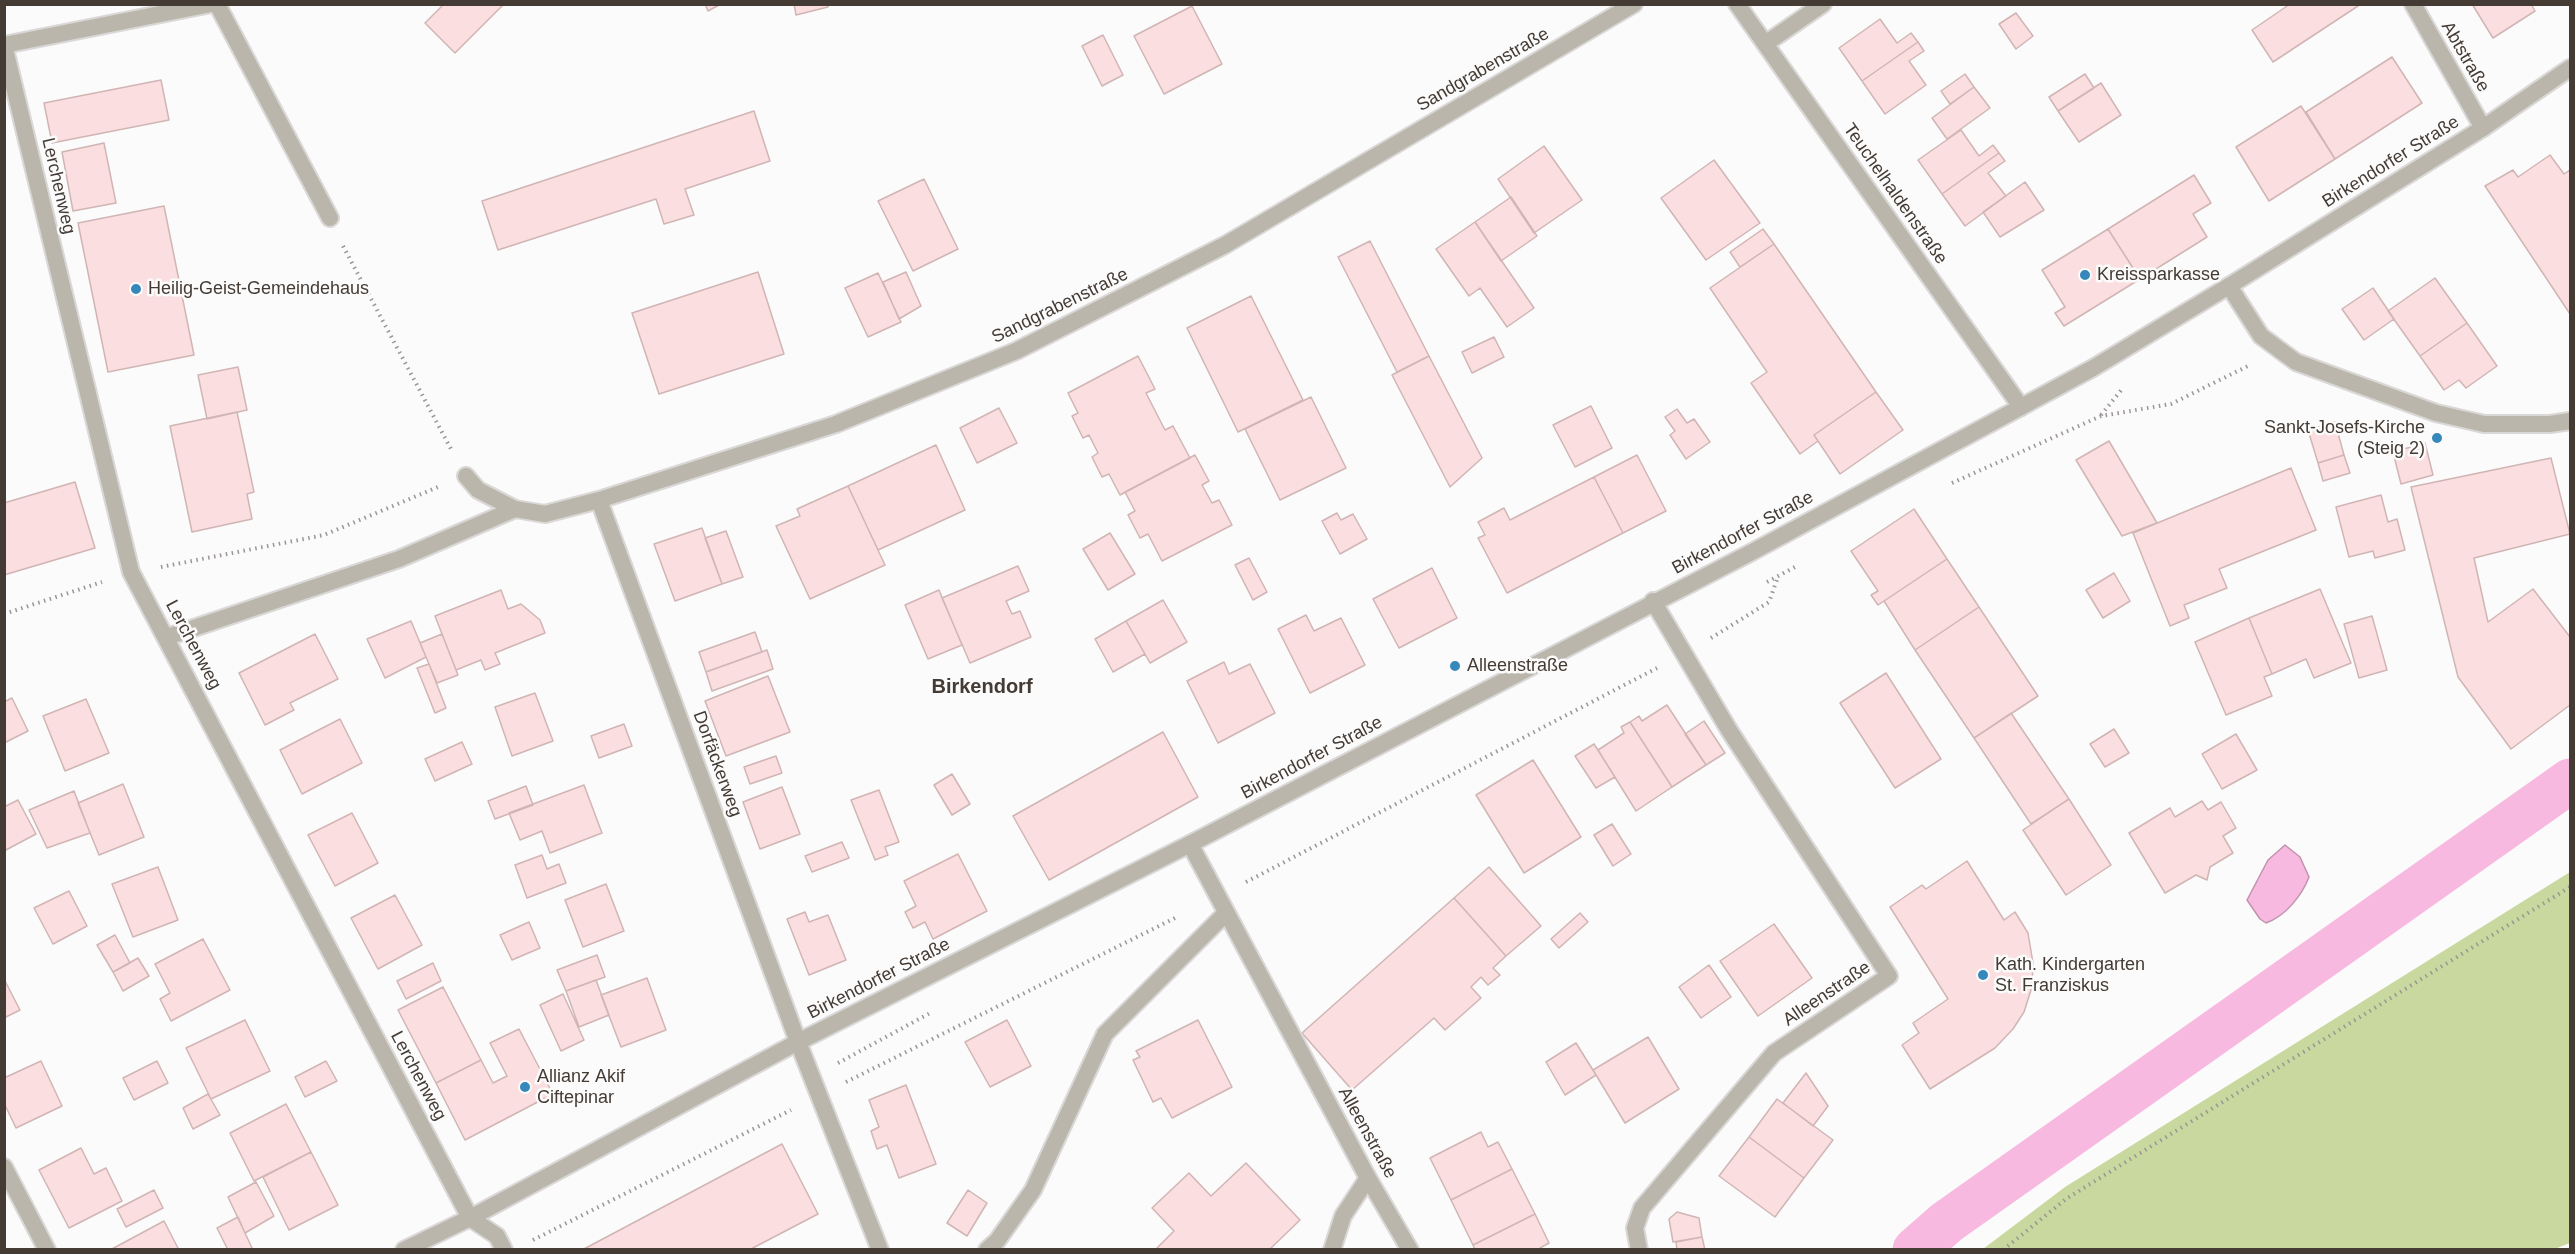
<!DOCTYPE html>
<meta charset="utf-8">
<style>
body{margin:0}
#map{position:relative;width:2575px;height:1254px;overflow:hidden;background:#fbfbfb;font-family:Helvetica,sans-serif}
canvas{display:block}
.frame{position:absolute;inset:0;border:6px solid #443b35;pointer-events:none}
</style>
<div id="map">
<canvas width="2575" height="1254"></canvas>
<div class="frame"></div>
</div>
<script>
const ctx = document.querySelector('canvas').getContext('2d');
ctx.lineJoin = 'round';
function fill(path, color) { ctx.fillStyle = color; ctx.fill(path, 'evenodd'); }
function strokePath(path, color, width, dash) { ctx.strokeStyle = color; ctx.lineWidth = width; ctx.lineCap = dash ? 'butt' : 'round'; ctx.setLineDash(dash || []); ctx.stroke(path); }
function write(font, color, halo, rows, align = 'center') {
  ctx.font = font + ' Helvetica,sans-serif'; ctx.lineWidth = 5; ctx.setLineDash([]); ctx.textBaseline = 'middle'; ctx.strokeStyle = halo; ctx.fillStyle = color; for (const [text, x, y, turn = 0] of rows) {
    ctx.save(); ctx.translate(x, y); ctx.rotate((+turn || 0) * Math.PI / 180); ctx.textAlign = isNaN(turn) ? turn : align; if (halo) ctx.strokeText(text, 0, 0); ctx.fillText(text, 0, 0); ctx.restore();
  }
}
fill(new Path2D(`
 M2570 872V1243L2552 1250 1983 1249 2065 1187Z`), '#c9d89f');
const water = new Path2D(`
 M2285 845 2300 857 2309 877C2302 895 2286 916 2266 923L2260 919 2247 900 2268 860Z`);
fill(water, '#f8b9e0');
strokePath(water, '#c293ad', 1.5);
strokePath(new Path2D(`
 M1915 1250 1947 1222 2570 781`), '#f8b9e0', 45);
const building = new Path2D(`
 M444 4H504L455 53 425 23Z
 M705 4H721L708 11Z
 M794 4H828V7L796 15Z
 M2290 4H2361L2273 62 2252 30Z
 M2472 4H2531L2535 11 2493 38Z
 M1192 6 1222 64 1164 94 1134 36Z
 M2016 13 2033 36 2016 49 1999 24Z
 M1880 19 1897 43 1911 33 1918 42 1862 81 1839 48Z
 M1103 35 1123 75 1102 86 1082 46Z
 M1918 42 1924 51 1909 61 1926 85 1885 114 1862 81Z
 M2392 57 2422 103 2335 159 2306 112Z
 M1965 74 1974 87 1950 104 1941 91Z
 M2085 74 2094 88 2058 111 2049 97Z
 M161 80 169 120 52 143 44 103Z
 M2101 83 2121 115 2079 142 2058 111Z
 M1974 87 1990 108 1947 139 1932 118Z
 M2301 106 2335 159 2269 201 2236 147Z
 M754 111 770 161 685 189 694 215 664 224 656 199 498 250 482 201Z
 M1961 130 1979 156 1993 145 1999 153 1942 194 1918 160Z
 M104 143 116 203 73 211 62 152Z
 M1544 146 1582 200 1534 233 1498 179Z
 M1999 153 2005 161 1988 173 2006 196 1965 226 1942 194Z
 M2550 155 2564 174 2570 170V314L2485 186 2513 170 2518 177Z
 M1714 160 1760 223 1706 260 1661 198Z
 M2194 175 2211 203 2193 214 2207 237 2140 279 2108 229Z
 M924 179 958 249 913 271 878 201Z
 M2025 182 2044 210 2000 237 1983 212Z
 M1511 197 1537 236 1501 261 1475 222Z
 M164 206 194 355 108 372 78 223Z
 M1475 222 1534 308 1507 327 1480 288 1469 296 1436 249Z
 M1763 229 1774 244 1740 267 1730 252Z
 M2108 229 2140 279 2064 326 2055 313 2065 307 2042 270Z
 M1370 241 1429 356 1397 372 1338 257Z
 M1774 244 1876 392 1814 435 1818 441 1800 454 1751 383 1767 372 1710 288Z
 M758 272 784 354 659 394 632 313Z
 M906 272 921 306 899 319 883 282Z
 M878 273 901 322 868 337 845 288Z
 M2435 278 2467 323 2420 356 2388 311Z
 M2373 288 2394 319 2364 340 2342 309Z
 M1251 296 1303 400 1238 432 1187 328Z
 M2467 323 2497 366 2466 388 2459 380 2444 390 2420 356Z
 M1494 337 1504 357 1472 373 1462 352Z
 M1138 356 1155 389 1146 393 1165 430 1173 426 1190 458 1120 495 1109 474 1102 477 1092 457 1098 453 1089 435 1083 438 1072 416 1078 413 1068 393Z
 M1429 356 1482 458 1450 487 1392 375Z
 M238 367 247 410 207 419 198 375Z
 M1876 392 1903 430 1840 474 1814 435Z
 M1311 397 1346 468 1280 500 1245 429Z
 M1591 406 1612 448 1575 467 1553 425Z
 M999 408 1017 443 977 463 960 428Z
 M1677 409 1687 423 1694 419 1710 442 1686 459 1670 435 1675 431 1665 417Z
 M237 412 254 492 247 494 252 519 192 532 170 426Z
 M2335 422 2344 455 2318 463 2308 430Z
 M2109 441 2157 523 2122 536 2076 460Z
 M2425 443 2433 475 2401 484 2393 452Z
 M936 445 965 510 878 550 848 486Z
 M1195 455 1209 481 1202 485 1212 503 1219 500 1232 525 1162 561 1148 534 1140 538 1128 515 1135 511 1125 492Z
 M1637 455 1666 511 1623 533 1594 477Z
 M2344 455 2350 473 2323 481 2318 463Z
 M2551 458 2570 534 2474 558 2488 622 2533 589 2570 637V705L2511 749 2458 677 2411 487Z
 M2291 468 2316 530 2219 569 2227 588 2184 605 2189 618 2170 626 2133 533Z
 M1594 477 1623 533 1507 593 1478 538 1485 535 1478 522 1504 508 1510 520Z
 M75 482 95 548 4 575V503Z
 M848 486 885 565 810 599 776 526 800 516 797 509Z
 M2381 495 2388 522 2397 519 2405 550 2375 558 2373 551 2349 557 2336 507Z
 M1914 509 1947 559 1878 605 1871 595 1878 591 1851 551Z
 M1337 513 1341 520 1353 514 1367 539 1340 554 1322 521Z
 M702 528 722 584 675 601 654 544Z
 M726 531 743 577 722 584 705 538Z
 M1110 533 1135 574 1108 590 1083 549Z
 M1249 558 1267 592 1253 600 1235 565Z
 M1947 559 1979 607 1915 650 1884 601Z
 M1018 566 1029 591 1006 601 1012 614 1020 611 1031 637 970 663 942 598Z
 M1432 568 1457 618 1399 648 1373 599Z
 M2114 573 2130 601 2103 618 2086 590Z
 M2320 589 2351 663 2314 678 2306 659 2272 674 2249 618Z
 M501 590 508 609 521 604 540 620 545 633 495 653 500 664 485 670 481 660 456 670 435 616Z
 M939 590 962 645 928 659 905 605Z
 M1163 600 1187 642 1150 663 1126 621Z
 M1979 607 2038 696 1974 738 1915 650Z
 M1306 615 1314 631 1341 618 1365 665 1310 693 1278 629Z
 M2372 616 2387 670 2359 678 2344 624Z
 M2249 618 2272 674 2264 677 2272 696 2226 715 2195 642Z
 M411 621 426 657 385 678 367 639Z
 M1126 621 1145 654 1113 672 1095 639Z
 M755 632 762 652 706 672 699 652Z
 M315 634 338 679 290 703 294 710 265 725 239 673Z
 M442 634 458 675 437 683 420 643Z
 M767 650 773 669 712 691 706 672Z
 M1224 662 1229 674 1250 664 1275 713 1218 743 1187 681Z
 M429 664 446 708 435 713 417 668Z
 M1886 673 1941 759 1895 788 1840 703Z
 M768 676 790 732 726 756 705 701Z
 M535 693 553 741 512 756 495 707Z
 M12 698 28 731 4 743V702Z
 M86 699 109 753 65 771 43 716Z
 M1667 705 1706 765 1672 787 1630 722 1639 716 1642 721Z
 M2011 713 2069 799 2031 824 1974 738Z
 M340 719 362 763 302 794 280 750Z
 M1704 721 1725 753 1706 765 1685 734Z
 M1630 722 1672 787 1636 811 1598 750 1624 733 1621 727Z
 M624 724 632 746 599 758 591 736Z
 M2114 729 2129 753 2105 767 2090 744Z
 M1163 732 1198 797 1049 880 1013 816Z
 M2236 734 2257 770 2222 789 2202 754Z
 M462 742 472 764 435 781 425 759Z
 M1594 744 1615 777 1596 788 1575 756Z
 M776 756 782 773 750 784 744 767Z
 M1533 760 1581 837 1524 873 1476 795Z
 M952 774 970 804 952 815 934 785Z
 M123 784 144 837 99 855 78 803Z
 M584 785 602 833 550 853 542 831 520 840 509 813Z
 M526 786 533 805 495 819 488 801Z
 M782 787 800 834 760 849 743 802Z
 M879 790 899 842 885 847 888 855 875 860 851 800Z
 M74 791 90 833 47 848 29 810Z
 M2069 799 2111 865 2066 895 2023 830Z
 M18 800 36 834 4 851V807Z
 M2202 801 2208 810 2221 802 2236 828 2223 836 2233 853 2210 867 2207 880 2196 875 2165 893 2129 833 2170 808 2175 817Z
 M352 813 378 863 335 886 308 835Z
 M1612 824 1631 854 1613 866 1594 835Z
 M842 842 849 858 812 872 805 856Z
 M958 854 987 911 933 939 925 922 913 928 905 912 916 906 904 881Z
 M542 855 547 869 559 864 566 883 527 898 515 865Z
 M1967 861 2004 920 2015 912 2028 933 2033 963 2032 987 2024 1012 2013 1029 1995 1048 1930 1089 1902 1045 1919 1033 1913 1023 1948 999 1890 907 1922 885 1926 889Z
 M158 867 178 920 133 937 112 884Z
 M1489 867 1541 926 1506 956 1454 898Z
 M606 884 624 931 583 947 565 900Z
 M69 891 87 926 53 944 34 908Z
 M395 895 422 945 378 969 351 918Z
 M1454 898 1506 956 1493 968 1500 975 1488 985 1481 977 1471 987 1481 998 1445 1030 1434 1018 1352 1090 1302 1033Z
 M805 912 809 922 828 915 846 960 809 975 787 919Z
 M1580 913 1588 922 1559 948 1551 939Z
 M529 922 540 948 512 960 500 935Z
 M1774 924 1812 978 1758 1016 1720 961Z
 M115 935 130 963 113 972 97 945Z
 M203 939 230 990 171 1021 160 999 170 993 155 964Z
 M597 955 605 977 566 991 557 970Z
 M138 958 149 976 123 991 113 972Z
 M433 963 441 981 406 999 397 981Z
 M1709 965 1731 997 1701 1018 1679 987Z
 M647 978 666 1030 621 1047 601 995Z
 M4 979 20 1010 4 1018Z
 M596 980 609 1015 579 1027 566 991Z
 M443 987 481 1060 436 1083 398 1010Z
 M563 994 584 1040 561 1051 540 1005Z
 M245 1020 270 1071 211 1099 186 1048Z
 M1007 1020 1031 1066 990 1087 965 1042Z
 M1198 1020 1232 1087 1172 1118 1161 1098 1153 1102 1133 1060 1140 1057 1136 1051Z
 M519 1029 553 1094 465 1140 436 1083 481 1060 493 1083 507 1076 490 1043Z
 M1648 1037 1679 1089 1625 1123 1593 1070Z
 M1576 1043 1596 1075 1565 1095 1546 1062Z
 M41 1061 62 1106 16 1128 4 1103V1078Z
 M157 1061 168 1083 134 1100 123 1078Z
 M326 1061 337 1081 305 1097 295 1077Z
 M1806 1073 1828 1106 1813 1126 1783 1103Z
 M906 1085 936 1164 899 1178 887 1145 877 1149 871 1131 879 1127 869 1100Z
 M208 1094 220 1115 193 1129 183 1108Z
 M1777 1099 1833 1140 1804 1178 1749 1137Z
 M286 1104 311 1152 254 1181 230 1133Z
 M1481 1132 1488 1147 1498 1142 1512 1169 1451 1200 1430 1158Z
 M1749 1137 1804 1178 1775 1217 1719 1176Z
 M782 1144 818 1214 749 1250H582Z
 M81 1148 94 1174 106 1168 122 1201 69 1228 39 1170Z
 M311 1152 338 1205 289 1230 263 1177Z
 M1246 1163 1300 1220 1269 1250H1155L1174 1231 1152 1208 1189 1173 1211 1196Z
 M1512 1169 1535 1214 1473 1245 1451 1200Z
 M256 1182 274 1216 245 1233 228 1197Z
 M154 1190 163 1208 126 1227 117 1209Z
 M968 1190 987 1203 967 1236 947 1223Z
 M1677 1212 1699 1218 1702 1237 1673 1242 1669 1219Z
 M1535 1214 1549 1243 1540 1248 1541 1250H1475L1473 1245Z
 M238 1217 245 1233 253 1250H228L217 1228Z
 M164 1221 179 1250H110Z
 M1702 1237 1705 1250H1677L1676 1242Z`);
fill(building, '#fbdedf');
strokePath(building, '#d1b5b5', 1.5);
const service = new Path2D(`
 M217 4 330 218
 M167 637 399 559 515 509
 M798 1042 880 1250
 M470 1218 497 1236 504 1250
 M987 1250 997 1241 1033 1190 1105 1034 1226 913
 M1332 1250 1343 1216 1368 1178`);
const minor = new Path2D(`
 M1737 4 2021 407
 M2413 4 2483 128
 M1765 44 1823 4
 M4 45 131 572 470 1218
 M4 45 211 4
 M2229 286 2261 336 2296 362 2436 413 2484 424H2550L2570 421
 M466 476 478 490 515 509 545 514 599 500 836 424 1016 351 1225 245 1634 4
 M599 500 798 1042
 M1190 844 1368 1178 1410 1250
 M4 1167 47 1250
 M1639 1250 1635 1228 1642 1208 1774 1053 1889 976 1729 730 1653 601`);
const tertiary = new Path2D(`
 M404 1250 470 1218 798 1042 1190 844 1752 552 2021 407 2093 368 2229 286 2483 128 2570 68`);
strokePath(service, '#dad8d7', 20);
strokePath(minor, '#dad8d7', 20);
strokePath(tertiary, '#dad8d7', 20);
strokePath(new Path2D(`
 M343 246 452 451
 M2101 415 2123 388
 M1952 483 2101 416 2171 404 2250 365
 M161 567 324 535 438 487
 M1767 582 1795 567
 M4 614 102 582
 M1711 638 1769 602 1778 577
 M1246 882 1657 668
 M838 1063 932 1012
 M846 1082 1175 918
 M533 1240 791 1110
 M2003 1250 2066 1199 2570 887`), '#9b9693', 4, [1.5, 4.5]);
strokePath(service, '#bbb6ac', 16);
strokePath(minor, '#bbb6ac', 16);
strokePath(tertiary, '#bbb6ac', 16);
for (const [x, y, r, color] of [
 [2085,275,6,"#3588b9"],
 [136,289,6,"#3588b9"],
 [2437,438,6,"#3588b9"],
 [1455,666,6,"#3588b9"],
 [1983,975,6,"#3588b9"],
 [525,1087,6,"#3588b9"]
]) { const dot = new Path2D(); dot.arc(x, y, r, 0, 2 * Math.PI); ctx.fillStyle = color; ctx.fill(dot); strokePath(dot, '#fbfbfb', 2); }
write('18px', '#443b35', '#fbfbfb', [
 ["Abtstraße",2465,57,60],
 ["Sandgrabenstraße",1483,70,-30],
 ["Birkendorfer Straße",2391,162,-32],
 ["Lerchenweg",58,186,77],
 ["Teuchelhaldenstraße",1895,194,55],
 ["Sandgrabenstraße",1060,306,-26],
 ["Birkendorfer Straße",1743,533,-28],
 ["Lerchenweg",193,645,62],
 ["Birkendorfer Straße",1312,758,-28],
 ["Dorfäckerweg",717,764,70],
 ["Birkendorfer Straße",879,979,-27],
 ["Alleenstraße",1827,994,-34],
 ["Lerchenweg",418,1076,62],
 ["Alleenstraße",1367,1133,61]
]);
write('18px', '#443b35', '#fbfbfb', [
 ["Kreissparkasse",2097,275],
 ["Heilig-Geist-Gemeindehaus",148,289],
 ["Sankt-Josefs-Kirche",2425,428,"right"],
 ["(Steig 2)",2425,449,"right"],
 ["Alleenstraße",1467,666],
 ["Kath. Kindergarten",1995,965],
 ["St. Franziskus",1995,986],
 ["Allianz Akif",537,1077],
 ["Ciftepinar",537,1098]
], 'left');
write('bold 20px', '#443b35', '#fbfbfb', [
 ["Birkendorf",982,687]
]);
</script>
